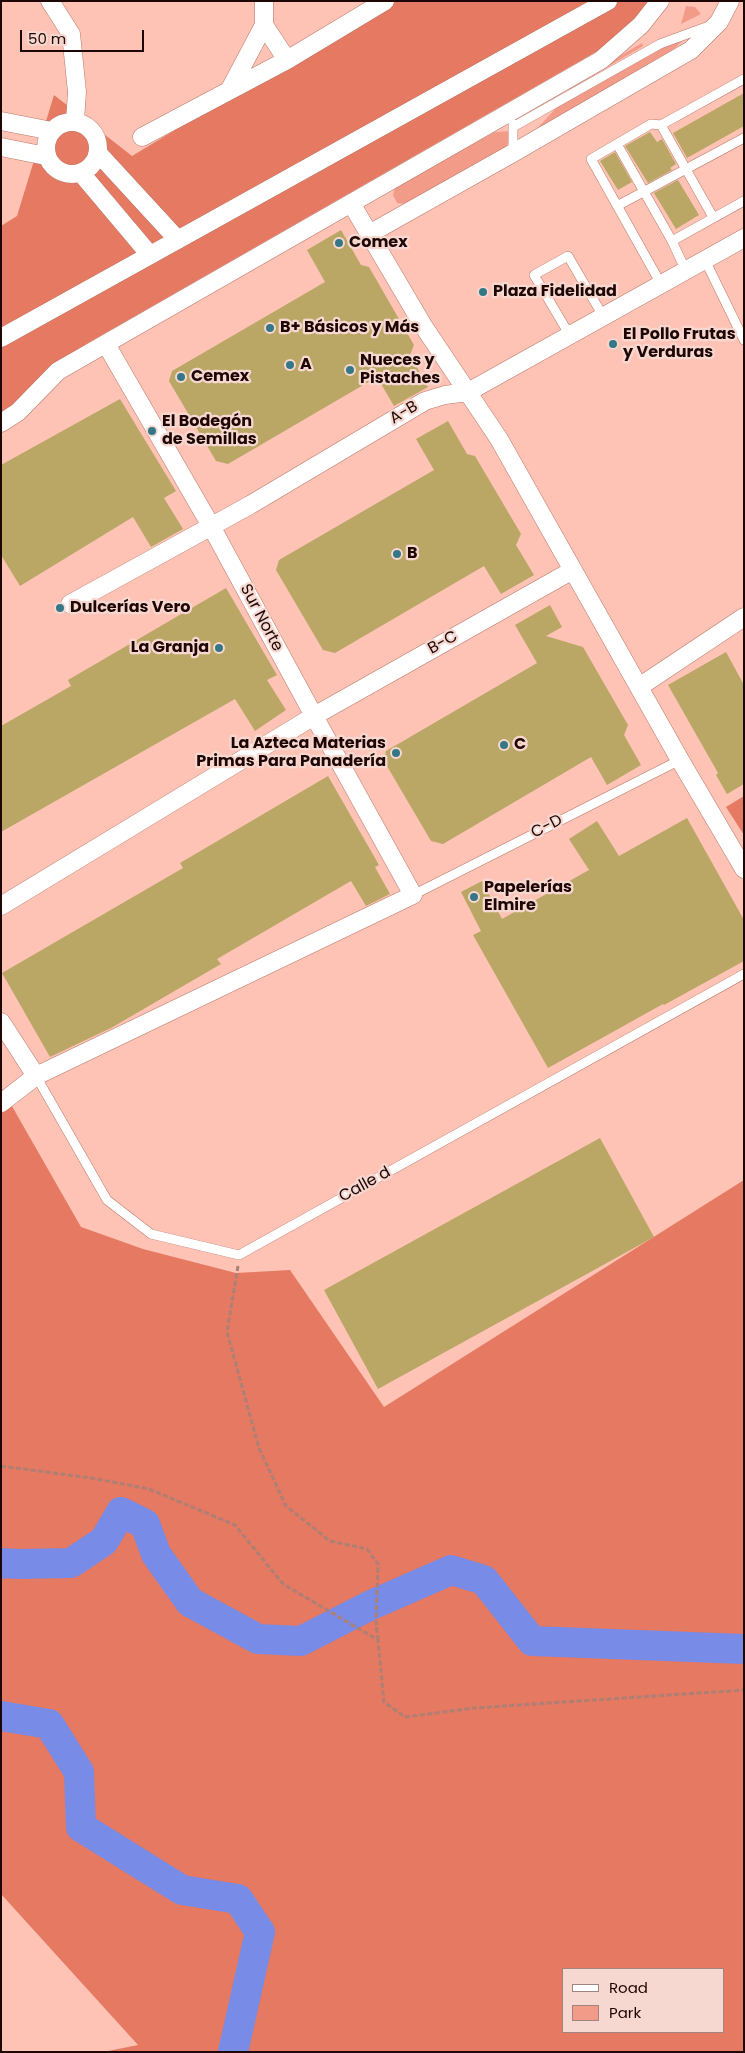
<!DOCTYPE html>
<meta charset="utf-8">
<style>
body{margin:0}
#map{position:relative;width:745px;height:2053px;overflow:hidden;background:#fec3b5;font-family:Poppins,sans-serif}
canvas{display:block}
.frame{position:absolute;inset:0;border:2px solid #1d0603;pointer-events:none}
.legend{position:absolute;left:562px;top:1968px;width:162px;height:65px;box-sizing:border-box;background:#f7d8d1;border:1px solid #a0847f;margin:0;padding:6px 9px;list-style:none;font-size:15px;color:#1d0603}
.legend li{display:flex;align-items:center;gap:10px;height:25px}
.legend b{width:25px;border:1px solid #a0847f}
.scale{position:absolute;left:20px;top:30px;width:124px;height:22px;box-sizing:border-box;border:2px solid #1d0603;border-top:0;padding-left:6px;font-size:15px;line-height:18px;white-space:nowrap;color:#1d0603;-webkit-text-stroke:4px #f7d8d1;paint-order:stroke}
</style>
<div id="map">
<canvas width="745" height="2053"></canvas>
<div class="frame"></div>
<ul class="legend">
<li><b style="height:6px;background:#fff"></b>Road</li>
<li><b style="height:14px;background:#f29b88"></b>Park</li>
</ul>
<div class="scale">50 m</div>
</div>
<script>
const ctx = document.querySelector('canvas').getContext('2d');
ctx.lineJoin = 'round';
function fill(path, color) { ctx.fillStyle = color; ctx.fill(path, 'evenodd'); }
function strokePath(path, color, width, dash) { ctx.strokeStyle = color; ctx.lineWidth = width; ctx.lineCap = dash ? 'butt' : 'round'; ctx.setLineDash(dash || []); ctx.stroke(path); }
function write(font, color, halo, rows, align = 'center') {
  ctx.font = font + ' Poppins,sans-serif'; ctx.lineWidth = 4.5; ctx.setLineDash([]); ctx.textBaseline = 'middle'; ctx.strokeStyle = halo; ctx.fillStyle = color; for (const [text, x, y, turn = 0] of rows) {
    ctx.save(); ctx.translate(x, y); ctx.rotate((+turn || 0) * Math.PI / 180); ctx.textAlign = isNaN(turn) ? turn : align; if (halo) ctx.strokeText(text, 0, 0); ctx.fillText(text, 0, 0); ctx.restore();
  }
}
fill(new Path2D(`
 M686 6 695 7 701 14 681 24Z
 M692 31 675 48 534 132 557 107Z
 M642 43 643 46 570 89 563 90Z
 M512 131 506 148 405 204 397 203 393 195 395 187 495 132Z`), '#f29b88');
fill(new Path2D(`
 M390 1H663L613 42 86 344 15 414 1 421V226L17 216 54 95 132 156Z
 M744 796V835L726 807Z
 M1 1087 81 1227 143 1249 236 1273 290 1270 384 1407 744 1180V2052H103L138 2045 1 1894ZM564 1969H724V2032H564Z`), '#e57961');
strokePath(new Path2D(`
 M1 1563 18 1564 71 1563 104 1541 121 1512 145 1524 156 1554 190 1602 258 1639 301 1641 369 1606 451 1570 484 1580 532 1641 744 1649
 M1 1716 49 1724 79 1772 81 1827 182 1890 238 1899 260 1932 233 2052`), '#788be7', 30);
fill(new Path2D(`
 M744 93V126L687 158 673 133Z
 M650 132 657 142 662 139 676 164 670 168 672 170 648 183 625 146Z
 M615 152 632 182 618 190 600 161Z
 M678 180 699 215 676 229 654 193Z
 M341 230 361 265 369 267 414 345 410 355 428 387 394 406 377 377 228 464 216 461 169 381 172 371 325 282 307 250Z
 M120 399 176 491 164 498 183 529 151 547 133 517 20 586 1 555V465Z
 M448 421 467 454 475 456 521 534 516 545 534 575 501 594 484 566 335 653 323 650 276 570 279 560 434 470 416 439Z
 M226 588 277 675 267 680 286 710 255 731 235 699 1 832V726L71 686 68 680Z
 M550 605 562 627 546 636 583 647 628 725 624 735 641 765 607 785 591 757 443 844 431 841 384 761 386 751 537 663 515 625Z
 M726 652 744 685V784L727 794 716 775 718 773 668 685Z
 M328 776 379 865 375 867 390 894 366 906 351 881 217 959 221 964 111 1028 50 1057 2 973 183 868 180 863Z
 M687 818 744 920V961L664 1005 663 1004 548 1068 473 935 481 931 461 892 482 881 502 919 589 870 569 839 597 821 619 856Z
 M600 1138 654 1237 378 1389 324 1290Z`), '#baa765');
const service = new Path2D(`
 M513 124V153
 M661 125 713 217
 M513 127 660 44 709 26
 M617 144 672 241 686 271
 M617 206 744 138
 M672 241 744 201
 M705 260 744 340
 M661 284 591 159 651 124 661 125 744 79
 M569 334 534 275 568 256 603 316
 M413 895 680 760
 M36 1076 107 1200 151 1234 239 1255 744 974`);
const minor = new Path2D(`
 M50 1 71 34 77 92 75 121
 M264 25 287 60
 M229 91 264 25V1
 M1 121 52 131
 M46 148a26 26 0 1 1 52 0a26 26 0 1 1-52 0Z
 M142 137 287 60 385 1
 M1 147 46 156
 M98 153 178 240
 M81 173 150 255
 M351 203 424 327 499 439 680 760 744 869
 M369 234 513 153 691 50 719 22 730 1
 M1 338 608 1
 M1 423 18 412 58 371 601 60 641 25 660 1
 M70 604 250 505 425 401 445 395 468 392 744 238
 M639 687 744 617
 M1 906 314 716 573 570
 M1 1022 36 1076 1 1103
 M36 1076 413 895 314 716 211 526 106 344`);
strokePath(service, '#ba7667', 10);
strokePath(minor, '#ba7667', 19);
strokePath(new Path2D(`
 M238 1266 227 1332 259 1448 286 1506 330 1541 367 1549 378 1564 376 1621 378 1640
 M1 1466 91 1478 149 1489 235 1525 283 1584 378 1640 384 1702 405 1717 474 1708 744 1690`), '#ad7f75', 3, [5, 2.5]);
strokePath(service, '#fff', 9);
strokePath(minor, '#fff', 18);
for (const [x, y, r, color] of [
 [339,243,5,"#347887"],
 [483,292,5,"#347887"],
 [270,328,5,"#347887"],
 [613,344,5,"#347887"],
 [290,365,5,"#347887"],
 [350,370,5,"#347887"],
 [181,377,5,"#347887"],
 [152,431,5,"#347887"],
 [397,554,5,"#347887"],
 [60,608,5,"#347887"],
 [219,648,5,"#347887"],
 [504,745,5,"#347887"],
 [396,753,5,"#347887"],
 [474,897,5,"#347887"]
]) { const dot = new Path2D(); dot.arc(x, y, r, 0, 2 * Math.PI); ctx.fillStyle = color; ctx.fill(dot); strokePath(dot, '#f7d8d1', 2); }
write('bold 16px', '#1d0603', '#f7d8d1', [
 ["Comex",349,243],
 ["Plaza Fidelidad",493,292],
 ["B+ Básicos y Más",280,328],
 ["El Pollo Frutas",623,335],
 ["y Verduras",623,353],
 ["Nueces y",360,361],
 ["Pistaches",360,379],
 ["A",300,365],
 ["Cemex",191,377],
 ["El Bodegón",162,422],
 ["de Semillas",162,440],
 ["B",407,554],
 ["Dulcerías Vero",70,608],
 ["La Granja",209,648,"right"],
 ["La Azteca Materias",386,744,"right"],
 ["Primas Para Panadería",386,762,"right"],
 ["C",514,745],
 ["Papelerías",484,888],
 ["Elmire",484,906]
], 'left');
write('16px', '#1d0603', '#f7d8d1', [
 ["A-B",404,413,-31],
 ["Sur Norte",261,618,62],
 ["B-C",443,643,-29],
 ["C-D",547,827,-27],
 ["Calle d",365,1185,-29]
]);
</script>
